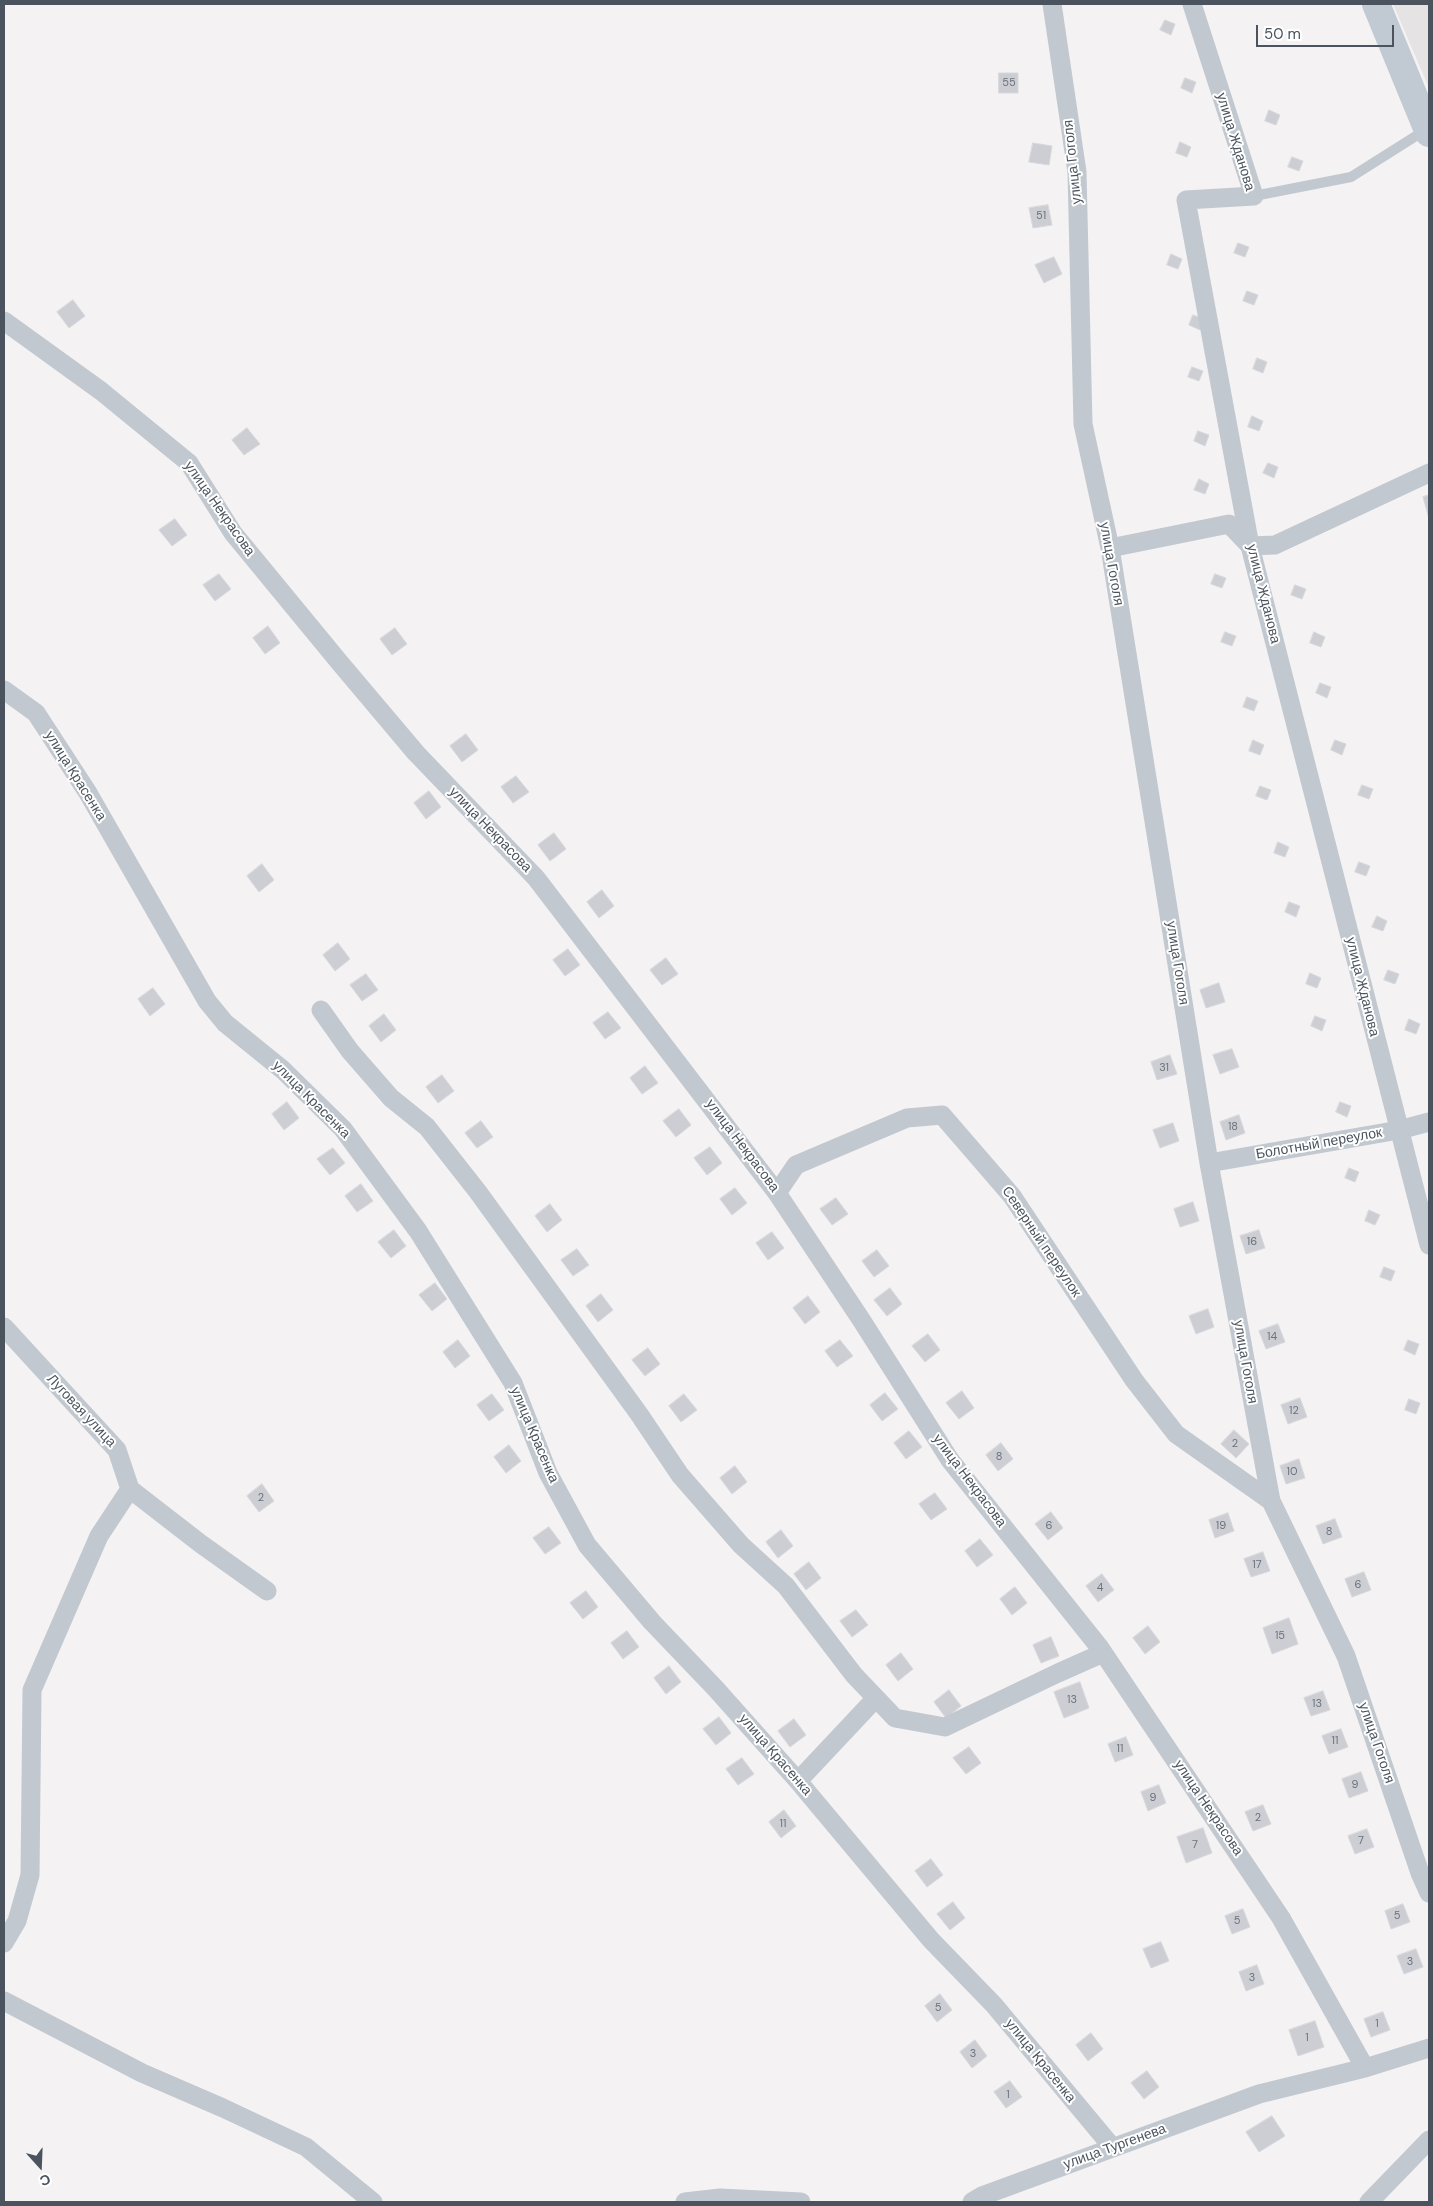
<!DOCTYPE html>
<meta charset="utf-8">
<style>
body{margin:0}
#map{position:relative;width:1433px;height:2206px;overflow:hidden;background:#f4f2f2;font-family:"DM Sans",sans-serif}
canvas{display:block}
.frame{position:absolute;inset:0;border:5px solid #4b545e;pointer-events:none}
.north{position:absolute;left:15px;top:2141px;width:50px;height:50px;-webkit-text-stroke:4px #fff;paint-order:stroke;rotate:160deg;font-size:14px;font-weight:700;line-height:20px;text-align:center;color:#4b545e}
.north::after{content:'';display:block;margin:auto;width:18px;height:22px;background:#4b545e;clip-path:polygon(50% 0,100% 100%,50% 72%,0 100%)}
.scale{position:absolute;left:1256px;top:25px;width:138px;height:22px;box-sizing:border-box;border:2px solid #4b545e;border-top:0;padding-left:6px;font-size:15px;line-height:18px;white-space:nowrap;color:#4b545e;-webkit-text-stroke:4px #fff;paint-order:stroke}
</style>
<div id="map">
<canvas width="1433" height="2206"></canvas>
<div class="frame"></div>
<div class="north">С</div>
<div class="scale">50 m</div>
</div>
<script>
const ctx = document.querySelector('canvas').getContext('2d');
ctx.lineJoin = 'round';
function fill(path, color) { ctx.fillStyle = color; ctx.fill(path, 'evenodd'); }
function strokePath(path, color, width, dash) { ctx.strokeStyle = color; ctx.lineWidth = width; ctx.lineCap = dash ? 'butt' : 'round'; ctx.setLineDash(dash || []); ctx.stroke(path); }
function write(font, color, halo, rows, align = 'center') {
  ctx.font = font + ' "DM Sans",sans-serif'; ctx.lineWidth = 4; ctx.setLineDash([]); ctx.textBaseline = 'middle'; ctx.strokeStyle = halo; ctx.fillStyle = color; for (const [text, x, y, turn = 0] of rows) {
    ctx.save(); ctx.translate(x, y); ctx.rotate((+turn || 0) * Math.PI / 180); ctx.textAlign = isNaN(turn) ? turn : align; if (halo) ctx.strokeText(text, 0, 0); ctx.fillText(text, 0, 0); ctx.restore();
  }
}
fill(new Path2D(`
 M1393 4H1429V88Z`), '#e5e3e3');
const building = new Path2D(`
 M1165 20 1175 24 1171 35 1160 30Z
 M999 73H1018V93H999Z
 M1185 78 1196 82 1192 93 1181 88Z
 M1269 110 1280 115 1276 125 1265 121Z
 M1180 142 1191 147 1187 157 1176 153Z
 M1033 143 1052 146 1049 165 1029 162Z
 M1292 157 1303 161 1299 171 1288 167Z
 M1048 205 1052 225 1033 228 1029 208Z
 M1238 243 1249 247 1245 257 1234 253Z
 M1171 254 1182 259 1178 269 1167 265Z
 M1054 257 1062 274 1044 283 1035 265Z
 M1247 291 1258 295 1254 305 1243 301Z
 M73 300 85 316 69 328 57 312Z
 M1193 315 1204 319 1200 330 1189 325Z
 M1257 358 1267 362 1263 373 1253 369Z
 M1192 367 1203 371 1199 381 1188 377Z
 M1252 416 1263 421 1259 431 1248 427Z
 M247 428 260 444 244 455 232 440Z
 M1198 431 1209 435 1205 446 1194 441Z
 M1268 463 1278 467 1274 478 1263 473Z
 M1199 479 1209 484 1205 494 1194 490Z
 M1429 495V519L1423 497Z
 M175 519 187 535 172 546 159 530Z
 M219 574 231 589 215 601 203 585Z
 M1215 574 1226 578 1222 588 1211 584Z
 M1295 585 1306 589 1302 599 1291 595Z
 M268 626 280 643 265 654 253 638Z
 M395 628 407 644 392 655 380 639Z
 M1225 632 1236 636 1232 646 1221 642Z
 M1314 632 1325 637 1321 647 1310 643Z
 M1320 683 1331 687 1327 698 1316 693Z
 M1247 697 1258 701 1254 711 1243 707Z
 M466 734 478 750 462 762 450 746Z
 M1253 740 1264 745 1260 755 1249 751Z
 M1335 740 1346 744 1342 755 1331 750Z
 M516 776 529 792 513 803 501 787Z
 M1362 785 1373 789 1369 799 1358 795Z
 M1260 786 1271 790 1267 800 1256 796Z
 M429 791 441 807 426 819 414 803Z
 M554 833 566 849 550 861 538 845Z
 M1278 842 1289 847 1285 857 1274 853Z
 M1359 862 1370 866 1366 876 1355 872Z
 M262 864 274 880 259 892 247 876Z
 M602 890 614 906 599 918 587 902Z
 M1289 902 1300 906 1296 917 1285 912Z
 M1377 916 1387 921 1383 931 1372 927Z
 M338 943 350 959 335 971 323 955Z
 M568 949 580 965 565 976 553 960Z
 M666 958 678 974 662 985 650 970Z
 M1388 970 1399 974 1395 984 1384 980Z
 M1310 973 1321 978 1317 988 1306 984Z
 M366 974 378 990 362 1001 350 985Z
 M1219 983 1225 1002 1206 1008 1200 990Z
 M153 988 165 1004 150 1016 138 999Z
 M608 1012 621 1028 605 1039 593 1023Z
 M384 1014 396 1030 381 1042 369 1026Z
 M1315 1016 1326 1020 1322 1031 1311 1026Z
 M1409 1019 1420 1024 1416 1034 1405 1030Z
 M1232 1049 1239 1067 1220 1074 1213 1055Z
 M1170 1055 1177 1074 1157 1080 1151 1062Z
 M645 1066 658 1083 642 1094 630 1078Z
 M442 1075 454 1091 438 1103 426 1087Z
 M287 1102 299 1118 284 1130 272 1114Z
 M1340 1102 1351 1106 1347 1117 1336 1112Z
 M679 1109 691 1125 676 1137 663 1121Z
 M1239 1115 1245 1133 1226 1140 1220 1122Z
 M481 1121 493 1137 477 1148 465 1133Z
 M1173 1123 1179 1141 1160 1148 1153 1130Z
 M710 1147 722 1163 707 1175 694 1158Z
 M333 1148 345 1163 330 1175 317 1159Z
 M1349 1168 1359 1172 1355 1182 1345 1178Z
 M361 1184 373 1201 357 1212 345 1196Z
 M735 1188 747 1203 732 1215 720 1199Z
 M836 1198 848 1214 832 1225 820 1209Z
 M1193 1202 1199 1221 1180 1227 1174 1209Z
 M550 1204 562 1220 547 1232 535 1216Z
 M1369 1210 1380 1215 1375 1225 1365 1221Z
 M394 1230 406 1246 391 1258 378 1242Z
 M1259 1230 1265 1248 1246 1254 1240 1236Z
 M772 1232 784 1248 768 1260 756 1243Z
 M577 1249 589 1265 573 1276 561 1260Z
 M877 1250 889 1266 874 1277 862 1261Z
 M1384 1267 1395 1271 1391 1281 1380 1277Z
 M435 1283 447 1299 432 1311 419 1295Z
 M890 1288 902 1304 887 1316 874 1300Z
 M601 1294 613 1310 598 1322 586 1306Z
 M808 1296 820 1312 805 1324 793 1308Z
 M1208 1309 1214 1327 1196 1334 1189 1316Z
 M1278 1324 1285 1342 1266 1349 1259 1331Z
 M928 1334 940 1350 925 1362 912 1346Z
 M458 1340 470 1356 455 1368 443 1352Z
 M840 1340 853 1356 837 1367 825 1351Z
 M1408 1340 1419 1344 1415 1355 1404 1350Z
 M648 1348 660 1364 645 1376 632 1360Z
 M962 1391 974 1408 959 1419 946 1403Z
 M885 1393 898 1409 882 1421 870 1405Z
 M492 1394 504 1410 489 1421 477 1405Z
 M684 1394 697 1410 681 1422 669 1406Z
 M1300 1398 1307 1417 1288 1424 1281 1405Z
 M1409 1399 1420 1403 1416 1414 1405 1410Z
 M1234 1430 1249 1444 1236 1458 1221 1444Z
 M909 1431 922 1447 906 1459 894 1443Z
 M1001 1443 1013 1459 998 1471 986 1455Z
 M509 1445 521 1461 506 1473 494 1457Z
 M1299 1459 1305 1478 1286 1484 1280 1466Z
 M735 1466 747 1482 732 1494 720 1478Z
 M262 1484 274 1501 259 1512 247 1496Z
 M935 1493 947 1509 931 1520 919 1504Z
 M1051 1512 1063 1528 1048 1540 1035 1524Z
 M1228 1513 1234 1531 1215 1538 1209 1520Z
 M1335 1519 1342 1537 1323 1544 1316 1526Z
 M549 1527 561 1543 545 1554 533 1538Z
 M781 1530 793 1546 778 1558 766 1542Z
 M980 1539 993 1555 977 1567 965 1551Z
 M1263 1552 1270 1571 1251 1577 1244 1559Z
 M809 1562 821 1578 806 1590 794 1574Z
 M1364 1572 1371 1590 1352 1597 1345 1579Z
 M1102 1574 1114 1590 1098 1602 1086 1586Z
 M1015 1587 1027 1603 1012 1615 1000 1599Z
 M586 1591 598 1607 583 1619 570 1603Z
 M856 1610 868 1625 852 1637 840 1621Z
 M1289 1618 1298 1644 1272 1654 1263 1628Z
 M1148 1626 1160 1642 1145 1654 1133 1638Z
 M627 1631 639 1647 623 1659 611 1643Z
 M1051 1637 1059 1656 1041 1663 1033 1645Z
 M901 1653 913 1669 898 1681 886 1665Z
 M669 1666 681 1682 666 1694 654 1678Z
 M1080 1682 1089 1708 1064 1718 1054 1692Z
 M949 1690 961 1706 946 1718 934 1702Z
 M1323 1691 1330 1710 1311 1716 1304 1698Z
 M719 1717 731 1733 716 1745 703 1729Z
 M794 1719 806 1735 790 1747 778 1731Z
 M1341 1729 1348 1747 1329 1754 1322 1736Z
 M1126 1737 1133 1755 1115 1762 1108 1744Z
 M969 1747 981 1763 966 1774 953 1758Z
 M742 1758 754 1774 738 1785 726 1769Z
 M1361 1772 1368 1791 1349 1798 1342 1779Z
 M1159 1785 1166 1803 1148 1811 1141 1792Z
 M1263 1805 1271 1824 1253 1831 1245 1812Z
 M784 1810 796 1826 781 1838 769 1822Z
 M1203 1828 1212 1853 1186 1863 1177 1837Z
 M1367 1829 1374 1847 1355 1854 1348 1836Z
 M931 1859 943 1875 927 1887 915 1871Z
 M953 1902 965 1918 950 1930 937 1914Z
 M1403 1904 1410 1922 1391 1929 1385 1911Z
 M1243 1909 1250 1927 1232 1934 1225 1916Z
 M1161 1942 1169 1961 1151 1968 1143 1949Z
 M1416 1949 1423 1967 1404 1974 1397 1956Z
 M1257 1965 1264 1984 1246 1991 1239 1972Z
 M940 1994 952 2010 937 2022 925 2006Z
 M1383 2012 1390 2030 1371 2037 1364 2019Z
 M1315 2021 1324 2047 1298 2056 1289 2030Z
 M1091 2033 1103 2049 1088 2061 1076 2045Z
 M975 2040 987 2056 972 2068 960 2052Z
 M1147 2071 1159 2087 1144 2099 1131 2083Z
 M1010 2081 1022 2097 1006 2108 994 2092Z
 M1272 2116 1285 2136 1259 2152 1246 2132Z`);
fill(building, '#ccced3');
strokePath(building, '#d6d8dc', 1);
strokePath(new Path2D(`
 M1254 196 1351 177 1427 129`), '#c1c8cf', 10);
strokePath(new Path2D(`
 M1052 4 1077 172 1083 424 1110 548 1209 1163 1271 1501 1346 1656 1420 1873 1429 1893
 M1192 4 1254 196 1186 200 1250 546 1429 1245
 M4 321 101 391 189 463 233 533 340 663 416 753 536 878 777 1193 862 1321 950 1460 1100 1648 1281 1918 1365 2068
 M1110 548 1229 524 1250 546 1275 545 1429 473
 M4 690 36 713 88 793 207 1001 225 1023 283 1070 343 1129 418 1231 513 1383 548 1473 587 1545 652 1622 716 1689 798 1781 931 1940 994 2005 1113 2148
 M321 1010 350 1051 391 1098 427 1127 478 1192 639 1414 680 1475 741 1545 786 1586 854 1675 895 1718 945 1727 1058 1673 1103 1653
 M1209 1163 1399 1130 1429 1122
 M777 1193 796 1165 907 1118 942 1115 1012 1196 1134 1380 1176 1434 1271 1501
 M4 1327 117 1450 130 1489 201 1544 267 1591
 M798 1781 876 1698
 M4 1943 17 1921 30 1875 32 1690 99 1536 130 1489
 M4 2001 142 2073 223 2108 306 2147 373 2202
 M685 2202 720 2198 801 2202
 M972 2202 982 2196 1259 2094 1365 2068 1429 2048
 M1369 2202 1429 2140`), '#c1c8cf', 19);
strokePath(new Path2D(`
 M1376 4 1429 133`), '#c1c9d3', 28);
write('11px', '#6b727b', null, [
 ["55",1009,83],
 ["51",1041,216],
 ["31",1164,1068],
 ["18",1233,1127],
 ["16",1252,1242],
 ["14",1272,1337],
 ["12",1294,1411],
 ["2",1235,1444],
 ["8",999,1457],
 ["10",1292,1472],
 ["2",261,1498],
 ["6",1049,1526],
 ["19",1221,1526],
 ["8",1329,1532],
 ["17",1257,1565],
 ["6",1358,1585],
 ["4",1100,1588],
 ["15",1280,1636],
 ["13",1072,1700],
 ["13",1317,1704],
 ["11",1335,1741],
 ["11",1120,1749],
 ["9",1355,1785],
 ["9",1153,1798],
 ["2",1258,1818],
 ["11",783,1824],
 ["7",1361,1841],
 ["7",1195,1845],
 ["5",1397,1916],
 ["5",1237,1921],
 ["3",1410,1962],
 ["3",1252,1978],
 ["5",938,2008],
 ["1",1377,2024],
 ["1",1307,2038],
 ["3",973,2054],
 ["1",1008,2095]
]);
write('14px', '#4b545e', '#fff', [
 ["улица Жданова",1235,142,73],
 ["улица Гоголя",1073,162,-96],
 ["улица Некрасова",219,509,55],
 ["улица Гоголя",1111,564,80],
 ["улица Жданова",1263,594,76],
 ["улица Красенка",75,776,58],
 ["улица Некрасова",490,830,46],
 ["улица Гоголя",1177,963,81],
 ["улица Жданова",1362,987,76],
 ["улица Красенка",311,1100,45],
 ["Болотный переулок",1319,1144,-10],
 ["улица Некрасова",742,1146,53],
 ["Северный переулок",1041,1242,56],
 ["улица Гоголя",1245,1362,80],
 ["Луговая улица",81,1411,47],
 ["улица Красенка",534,1435,67],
 ["улица Некрасова",969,1481,53],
 ["улица Гоголя",1376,1743,71],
 ["улица Красенка",775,1755,49],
 ["улица Некрасова",1208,1808,56],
 ["улица Красенка",1040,2061,51],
 ["улица Тургенева",1115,2147,-20]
]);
</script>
